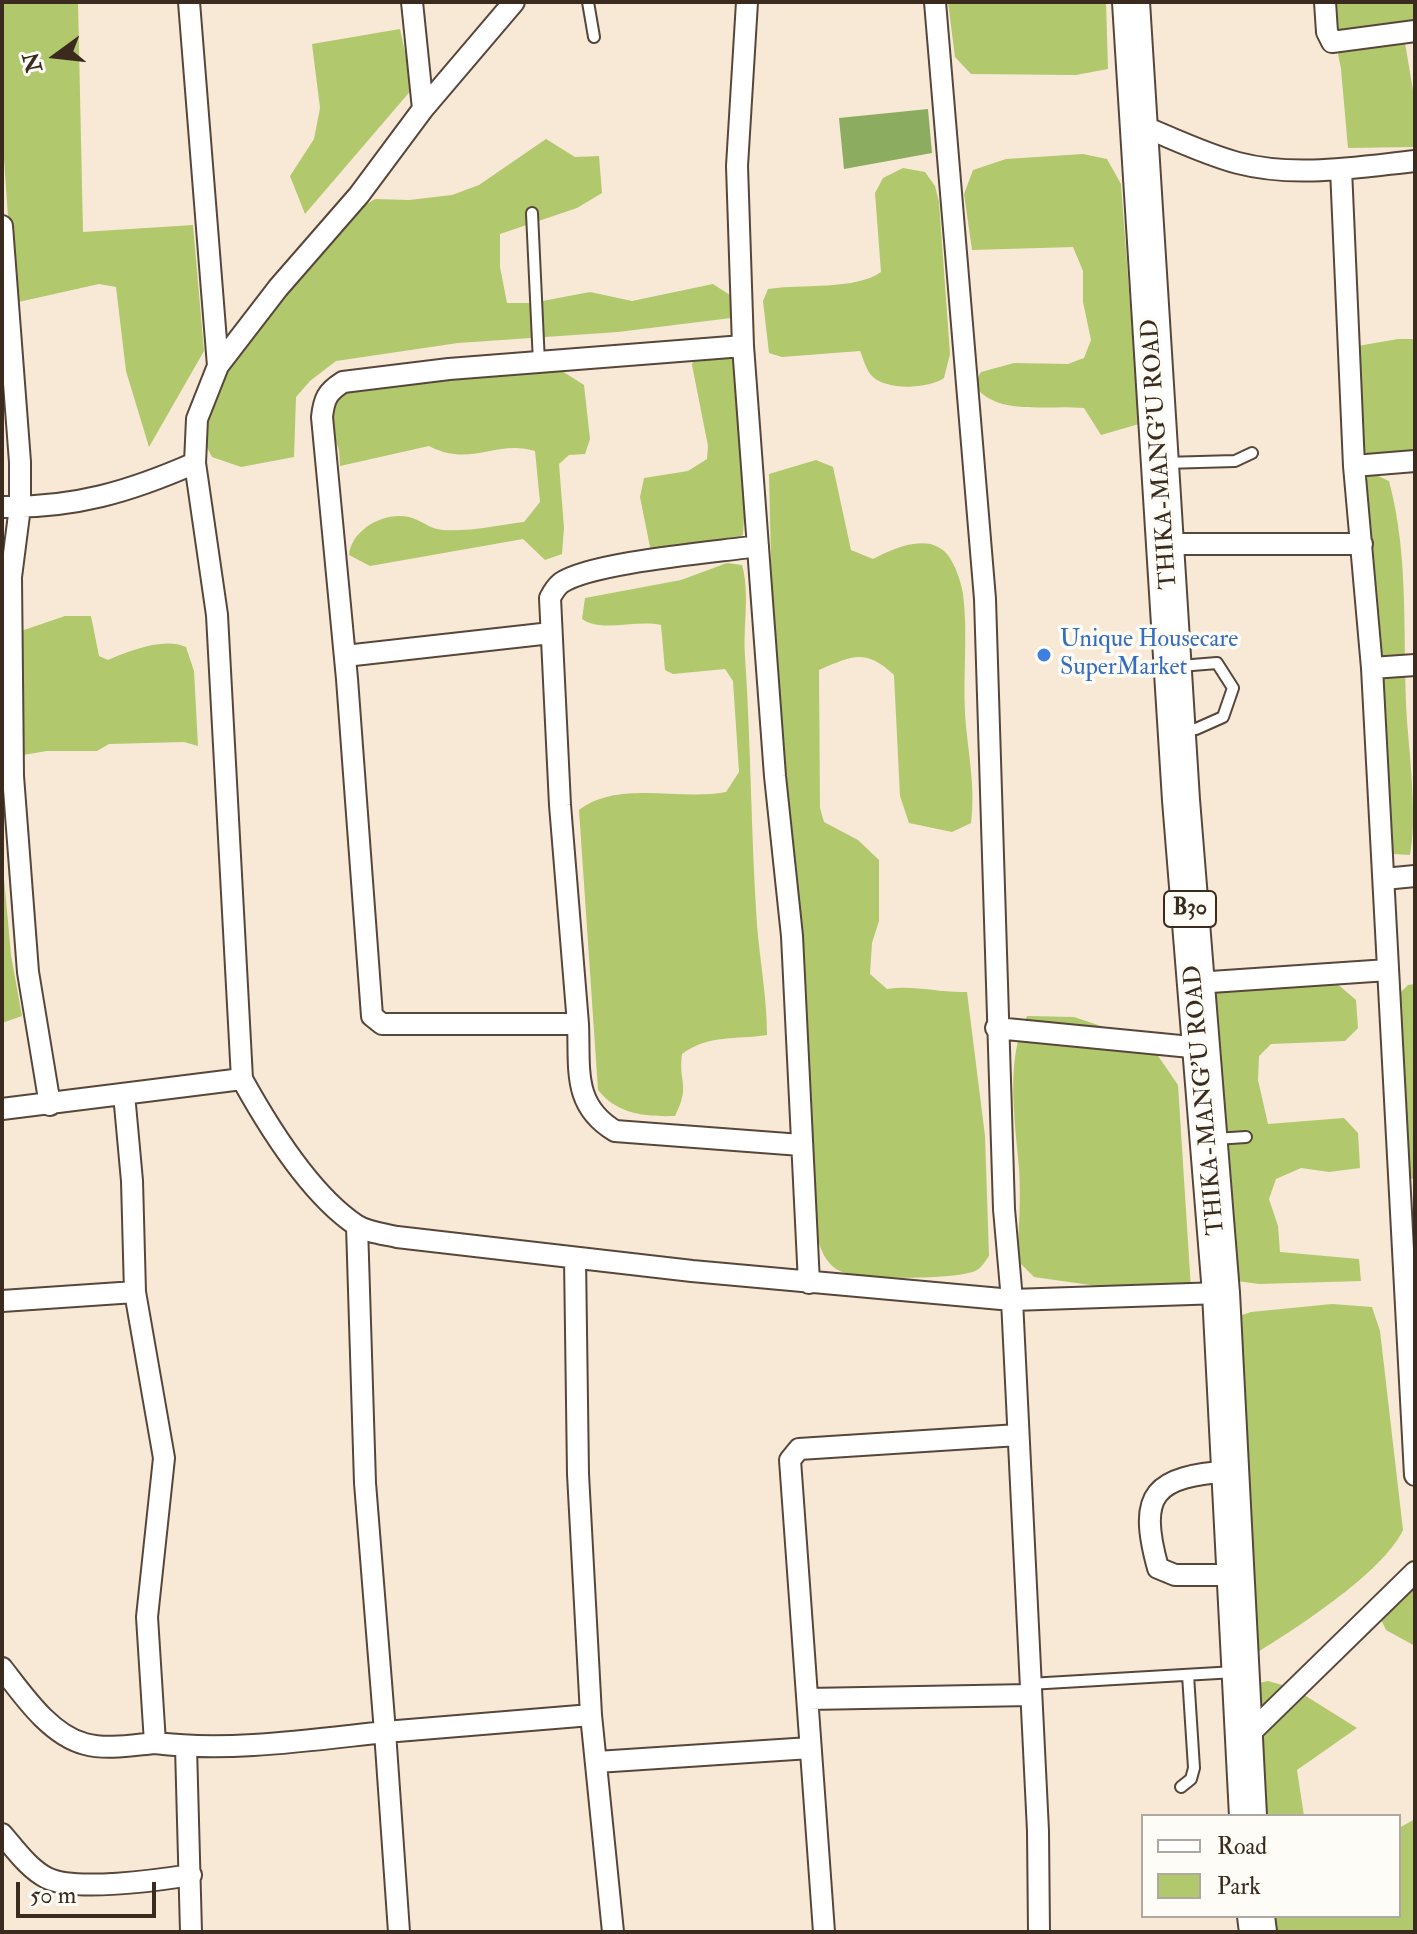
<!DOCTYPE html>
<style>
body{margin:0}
#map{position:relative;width:1417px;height:1934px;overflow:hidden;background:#f8e8d6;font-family:"IM FELL Double Pica",serif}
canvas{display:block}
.frame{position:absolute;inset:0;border:4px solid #3b2a1e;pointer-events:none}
.legend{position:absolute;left:1141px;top:1814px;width:260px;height:104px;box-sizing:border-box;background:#fdfcf7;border:2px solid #afa8a0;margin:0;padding:10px 14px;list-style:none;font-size:24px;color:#3b2a1e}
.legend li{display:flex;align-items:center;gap:16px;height:40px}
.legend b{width:40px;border:2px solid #afa8a0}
.north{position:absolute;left:16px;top:16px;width:80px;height:80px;-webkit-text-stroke:6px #fdfcf7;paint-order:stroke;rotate:255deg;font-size:22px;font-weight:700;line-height:32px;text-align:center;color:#3b2a1e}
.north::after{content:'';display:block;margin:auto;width:28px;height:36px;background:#3b2a1e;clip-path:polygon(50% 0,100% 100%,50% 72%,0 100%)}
.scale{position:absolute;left:16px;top:1882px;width:140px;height:36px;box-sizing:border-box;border:4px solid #3b2a1e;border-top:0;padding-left:10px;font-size:24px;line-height:28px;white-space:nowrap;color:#3b2a1e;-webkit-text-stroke:6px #fdfcf7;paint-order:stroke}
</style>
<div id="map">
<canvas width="1417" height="1934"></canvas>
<div class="frame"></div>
<ul class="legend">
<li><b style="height:10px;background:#fff"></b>Road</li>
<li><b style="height:22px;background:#b1c86d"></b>Park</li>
</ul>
<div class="north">N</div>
<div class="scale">50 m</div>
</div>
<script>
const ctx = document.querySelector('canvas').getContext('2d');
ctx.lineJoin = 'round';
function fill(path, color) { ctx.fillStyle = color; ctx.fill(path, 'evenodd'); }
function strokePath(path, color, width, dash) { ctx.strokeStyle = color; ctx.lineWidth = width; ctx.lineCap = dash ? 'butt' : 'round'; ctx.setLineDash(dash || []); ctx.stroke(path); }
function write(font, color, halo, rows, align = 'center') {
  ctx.font = font + ' "IM FELL Double Pica",serif'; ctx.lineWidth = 7; ctx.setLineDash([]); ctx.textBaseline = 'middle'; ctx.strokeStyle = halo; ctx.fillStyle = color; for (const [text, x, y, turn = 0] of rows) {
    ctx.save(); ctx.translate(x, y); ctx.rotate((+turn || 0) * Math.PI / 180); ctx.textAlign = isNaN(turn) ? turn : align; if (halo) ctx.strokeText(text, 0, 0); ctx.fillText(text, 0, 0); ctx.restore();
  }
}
fill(new Path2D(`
 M2 2H78L83 232 193 225 204 351 149 447 126 371 116 287 99 284 14 303 2 130Z
 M948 2H1106L1108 69 1076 75 971 74 955 57Z
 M1328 2H1415V33L1405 43 1415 102V147L1348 148 1341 69Z
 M400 29 413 88 305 214 290 176 314 139 320 108 312 44Z
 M546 139 575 157 599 156 602 193 577 208 500 234V267L507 303H532L590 292 632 301 713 284 730 295 731 318 618 332 458 343 336 361 310 381 296 397 294 457 241 467 212 457 198 430 206 398 343 219 375 199 409 200 452 195 479 185Z
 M1083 154 1107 159 1121 184 1139 424 1101 435 1084 408C1046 404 997 417 974 385L981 372 1014 363 1068 364 1084 358 1091 340 1083 302V271L1073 247 972 250 964 194 973 170 1006 159Z
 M903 168 925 172 935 186 939 202 950 354 944 378C929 389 884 391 871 375 866 369 863 358 860 351L782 357 769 353 763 301 768 289C800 284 857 290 881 272L875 193 883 178Z
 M1398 339H1415V451L1367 454 1350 442 1352 347Z
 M696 346H735L745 501 743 535 729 542 652 557 640 497 644 478 688 471 707 459 708 446 692 365Z
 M540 366 562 371 584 385 590 439 585 454 569 455 559 464 564 528 562 554 545 560 523 539 370 566 349 555C351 530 384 511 409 517 422 520 429 529 443 530 469 532 498 525 524 522L540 502 535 451C497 439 470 468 429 446L340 466 339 450 326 412 336 398 376 382Z
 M816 460 833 467 851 550 873 559C892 549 928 532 947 554 955 564 961 581 963 594 968 632 963 673 965 712 967 749 976 785 971 823L952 832 909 823 900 796 894 675C865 648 852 656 819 670L820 808 824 822 858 840 879 860V921L872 943 870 974 887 989C914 985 939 993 967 992L985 1136 989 1256C986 1260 982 1267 977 1270 962 1280 851 1281 836 1269 820 1257 818 1239 813 1220L777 821 769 474Z
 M1376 475 1389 481C1410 559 1402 640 1407 721 1410 757 1417 822 1410 855L1377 853 1368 675 1347 514 1351 487 1362 477Z
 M727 563 742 565C750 593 743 626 745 656 751 746 751 836 757 925 760 962 767 998 767 1035 736 1040 709 1034 682 1054 678 1084 691 1084 675 1116 645 1117 617 1114 598 1090L579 810C618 780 680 801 726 792L739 772 733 681 725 669 673 674 665 670 661 625C636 619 602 633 582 619L585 598 681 580Z
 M65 616H91L99 656 108 660C129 651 164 637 186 647L194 671 198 746 184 742 109 744 97 751H47L17 756 21 631Z
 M2 856 11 955 22 1016 2 1023Z
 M1335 982 1356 1000 1358 1028 1345 1041 1271 1044 1259 1056 1258 1080 1268 1124 1344 1118 1358 1133 1360 1168 1329 1172 1301 1168 1276 1179 1269 1199 1278 1226 1280 1252 1359 1259 1361 1281 1259 1284 1237 1281 1207 1001 1220 985Z
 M1415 984V1179L1395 1176 1390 1003 1408 985Z
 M1027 1016 1074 1017 1137 1038 1152 1047 1178 1085 1191 1289 1104 1287 1034 1277 1017 1260C1019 1230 1021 1198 1019 1168 1015 1120 1005 1060 1027 1016Z
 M1332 1304 1372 1307 1380 1331 1403 1530C1382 1574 1291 1632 1248 1658L1230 1319 1251 1312Z
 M1415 1565V1646L1386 1630 1377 1611Z
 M1268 1681 1293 1688 1357 1728 1297 1770 1304 1816H1257L1255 1684Z
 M1415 1819V1932H1266L1264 1916H1399V1828Z`), '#b1c86d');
fill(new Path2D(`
 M928 109 932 153 844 169 839 118Z`), '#8cac60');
const lane = new Path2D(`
 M588 2 594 37
 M532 213 539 363
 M1164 463 1235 461 1252 453
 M1180 666 1217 663 1233 688 1223 717 1196 729H1184
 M1215 1139 1246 1137
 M1029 1684 1235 1672
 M1181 1787 1191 1779 1194 1768 1188 1675`);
const street = new Path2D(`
 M189 2 218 366
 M412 2 423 109
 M514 2 423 109 359 195 278 288 218 366 197 419 195 463 217 615 242 1079C268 1126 310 1194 356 1225 366 1232 384 1234 397 1237L692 1271 1012 1300 1221 1293
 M747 2 737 166 743 346 775 776 792 936 809 1283
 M935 2 985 599 1004 1209 1012 1300 1038 1831 1039 1932
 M1325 2 1327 32 1332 42 1415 31
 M1140 125C1172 138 1204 154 1238 163 1295 178 1358 167 1415 161
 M1341 169 1354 466 1372 668 1415 1475
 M2 226 20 462V507L11 577 13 776 28 972 50 1105
 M743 346 449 369 343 382C327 392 324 399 322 417L347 679 372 1016 382 1024H578C580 1069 572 1105 615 1131L801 1145
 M1354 466 1415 461
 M2 507C74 508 129 492 195 463
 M1167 544H1362
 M345 656 551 633
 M1372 668 1415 665
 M1384 879 1415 876
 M1196 983 1388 970
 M578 1024 560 805 550 598C553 592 556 587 561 583 591 562 717 552 758 546
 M996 1028 1201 1048
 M2 1109 242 1079
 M357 1226 365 1483 385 1732 591 1715 578 1474 575 1258
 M2 1301 135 1292
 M1230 1471C1155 1477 1137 1492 1158 1568L1175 1575H1235
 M2 1668C23 1695 50 1735 85 1744 107 1750 133 1745 155 1743L147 1617 164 1458 135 1292 132 1181 124 1094
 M808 1699 1030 1695
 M591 1715 613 1932
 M1243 1740 1415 1572
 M155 1743C231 1752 310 1740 385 1732L399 1932
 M186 1747 191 1932
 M597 1762 810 1748
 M2 1834C15 1849 29 1869 47 1878 75 1892 159 1880 191 1875
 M824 1932 790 1460 799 1449 1018 1435`);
const highway = new Path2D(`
 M1131 2 1181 800 1221 1293 1248 1816
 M1256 1916 1258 1932`);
strokePath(lane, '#57463a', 14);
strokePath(street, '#57463a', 24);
strokePath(highway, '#57463a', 40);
strokePath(lane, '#fff', 10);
strokePath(street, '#fff', 20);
strokePath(highway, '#fff', 36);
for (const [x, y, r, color] of [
 [1044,655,8,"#3f7fe0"]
]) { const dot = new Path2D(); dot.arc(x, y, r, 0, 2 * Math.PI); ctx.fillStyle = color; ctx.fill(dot); strokePath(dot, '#fdfcf7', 3); }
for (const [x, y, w] of [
 [1190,909,52]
]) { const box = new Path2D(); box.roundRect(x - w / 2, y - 18, w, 36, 6); ctx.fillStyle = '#fdfcf7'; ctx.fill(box); strokePath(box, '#3b2a1e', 2); }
write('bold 22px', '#3b2a1e', null, [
 ["B30",1190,909]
]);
write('24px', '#3b2a1e', '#fdfcf7', [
 ["THIKA-MANG'U ROAD",1161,454,-94],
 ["THIKA-MANG'U ROAD",1206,1100,-95]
]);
write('24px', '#366cbe', '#fdfcf7', [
 ["Unique Housecare",1060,641],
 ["SuperMarket",1060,669]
], 'left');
</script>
